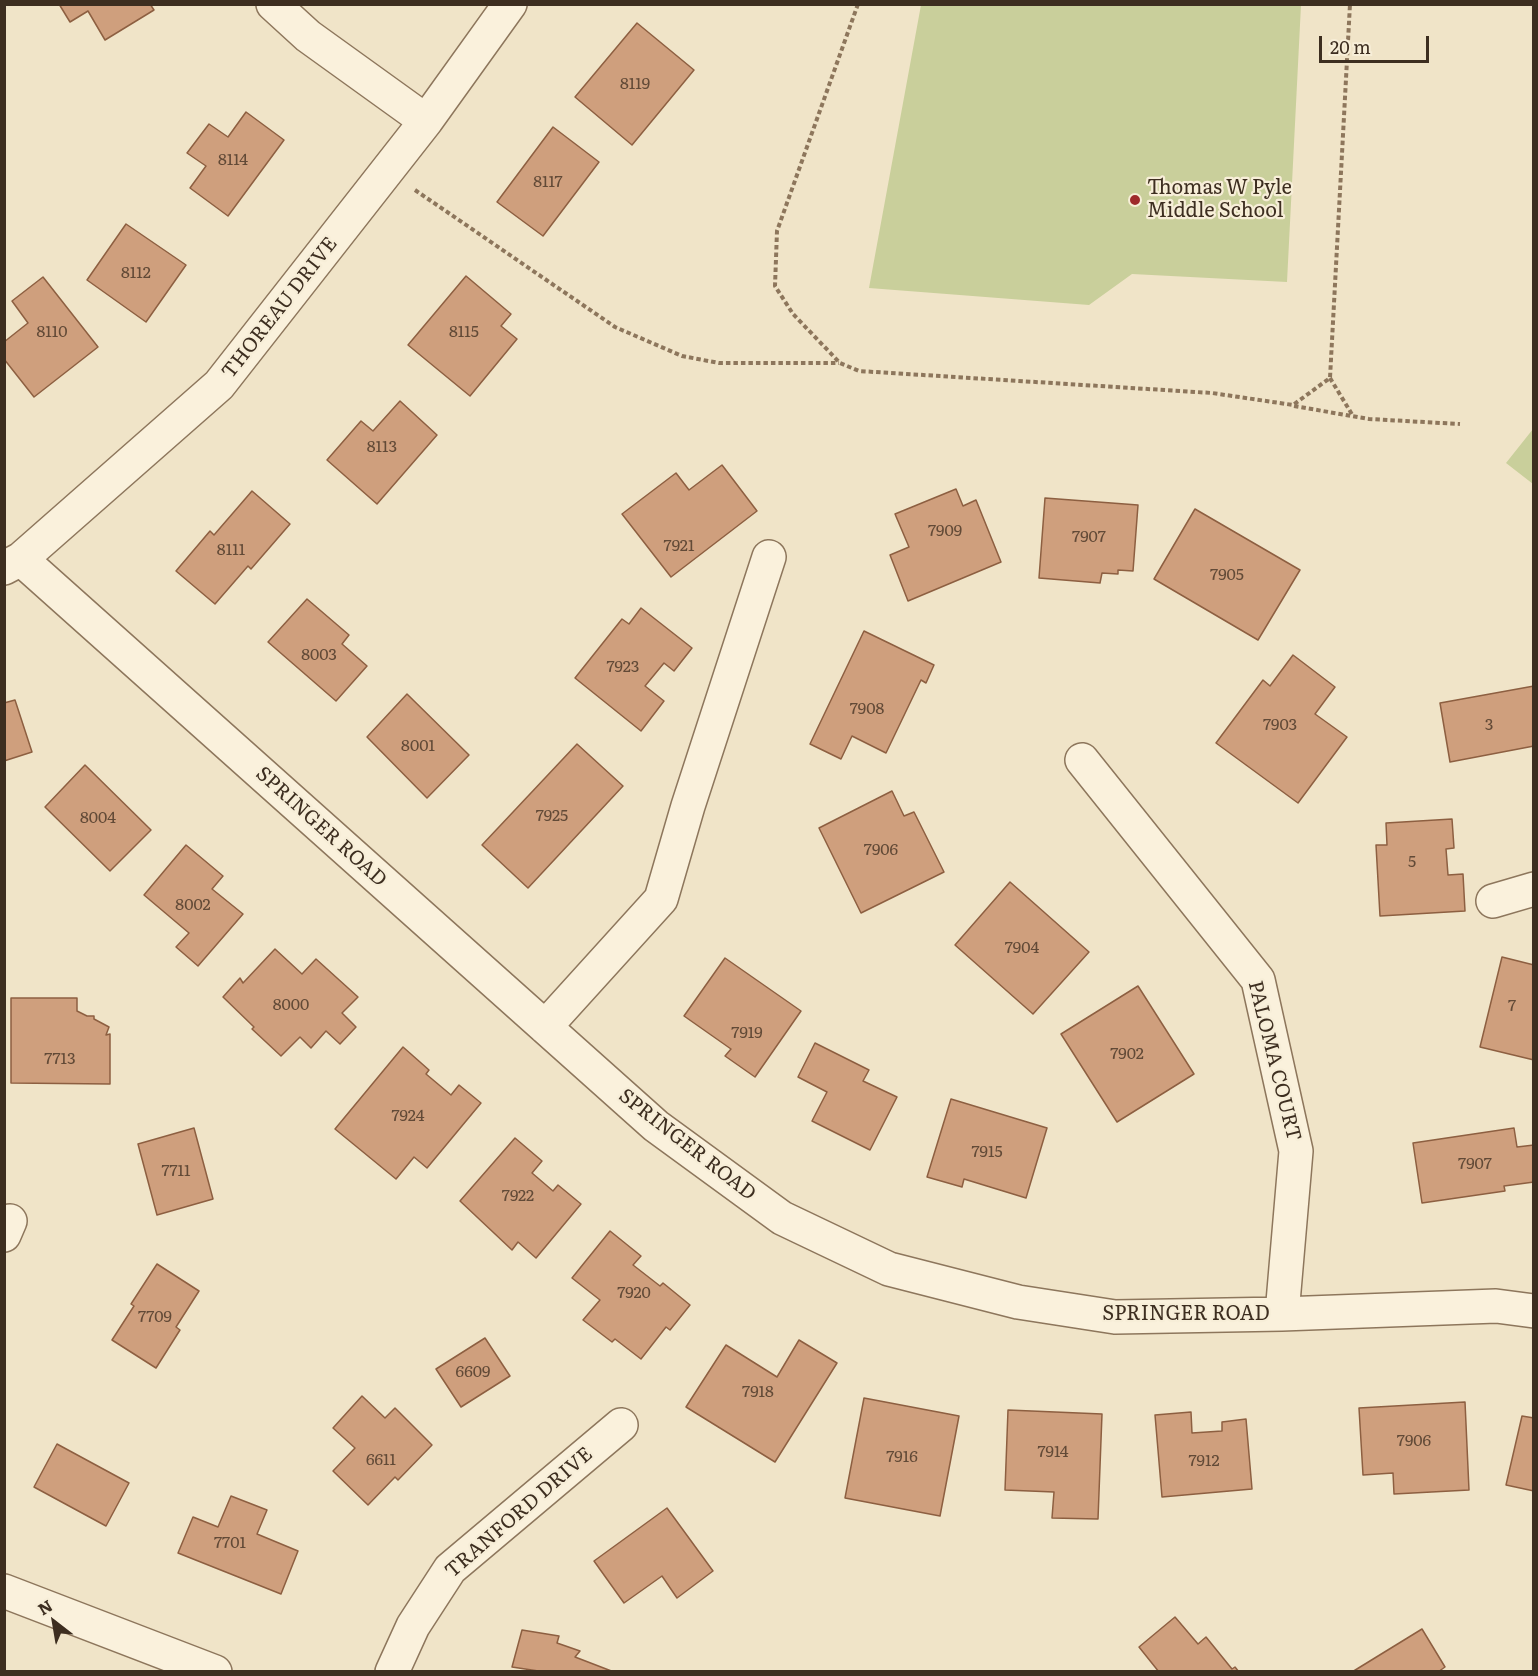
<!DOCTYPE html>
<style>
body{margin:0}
#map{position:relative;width:1538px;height:1676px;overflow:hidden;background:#f0e4c8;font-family:Literata,serif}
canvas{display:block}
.frame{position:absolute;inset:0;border:6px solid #3d2e20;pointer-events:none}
.north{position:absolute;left:24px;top:1592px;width:60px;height:60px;-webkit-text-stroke:4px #f7eed8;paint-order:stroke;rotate:329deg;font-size:16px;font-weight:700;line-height:24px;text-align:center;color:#3d2e20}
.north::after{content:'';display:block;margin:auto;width:21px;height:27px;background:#3d2e20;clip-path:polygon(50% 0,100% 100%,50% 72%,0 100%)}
.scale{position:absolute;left:1319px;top:36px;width:110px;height:27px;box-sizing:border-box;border:3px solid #3d2e20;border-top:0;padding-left:8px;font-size:18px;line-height:21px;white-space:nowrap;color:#3d2e20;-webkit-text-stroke:4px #f7eed8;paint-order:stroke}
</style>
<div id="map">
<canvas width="1538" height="1676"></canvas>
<div class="frame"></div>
<div class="north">N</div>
<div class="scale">20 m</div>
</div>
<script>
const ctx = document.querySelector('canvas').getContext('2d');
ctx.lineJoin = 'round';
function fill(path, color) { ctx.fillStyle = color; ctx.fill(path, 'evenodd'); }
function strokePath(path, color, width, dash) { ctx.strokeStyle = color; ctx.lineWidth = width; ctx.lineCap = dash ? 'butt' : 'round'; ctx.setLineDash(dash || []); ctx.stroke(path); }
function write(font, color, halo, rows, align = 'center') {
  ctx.font = font + ' Literata,serif'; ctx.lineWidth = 4.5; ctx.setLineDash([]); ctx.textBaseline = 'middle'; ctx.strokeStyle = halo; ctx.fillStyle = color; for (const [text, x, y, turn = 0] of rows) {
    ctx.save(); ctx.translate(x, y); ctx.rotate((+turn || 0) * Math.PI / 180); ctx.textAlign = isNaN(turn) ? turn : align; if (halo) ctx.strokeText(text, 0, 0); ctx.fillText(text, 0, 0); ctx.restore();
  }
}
fill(new Path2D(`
 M921 5H1301L1287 282 1132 274 1089 305 869 288Z
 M1533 429V484L1506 463Z`), '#c9cf9b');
const building = new Path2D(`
 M59 4H150L154 10 105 40 88 11 70 22Z
 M637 23 694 70 632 145 575 97Z
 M246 112 284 140 228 216 190 188 206 166 187 153 209 124 228 137Z
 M553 127 599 162 543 236 497 202Z
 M126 224 186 265 146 322 87 280Z
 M466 276 511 314 501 326 517 339 470 396 408 345Z
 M43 277 98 347 34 397 4 359V342L28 323 12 301Z
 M400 401 437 435 377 504 327 460 361 421 373 431Z
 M722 465 757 511 671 577 622 514 676 473 689 490Z
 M956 489 963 506 976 500 1001 562 908 601 890 555 909 547 895 514Z
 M252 491 290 524 251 569 248 566 215 604 176 571 210 531 214 535Z
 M1045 498 1138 505 1133 571 1118 570V574L1102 573 1100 583 1039 578Z
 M1195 509 1300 570 1258 640 1154 579Z
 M307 599 349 635 342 644 367 666 336 701 268 642Z
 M641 608 692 648 674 671 664 663 645 686 664 701 641 731 575 678 622 619 629 624Z
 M864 631 934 665 926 683 921 680 886 753 852 736 841 759 810 744Z
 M1293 655 1335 687 1315 714 1347 737 1298 803 1216 743 1263 680 1270 686Z
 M1534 686V746L1450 762 1440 703Z
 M407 694 469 755 427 798 367 737Z
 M15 700 32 752 4 761V703Z
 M577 744 623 786 528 888 482 845Z
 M85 765 151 830 110 871 45 807Z
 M892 791 904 816 914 812 944 872 861 913 819 828Z
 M1452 819 1454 848 1446 849 1448 875 1463 874 1465 911 1380 916 1376 845H1387L1386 823Z
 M186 845 223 876 212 889 243 914 198 966 176 947 189 933 144 895Z
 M1010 882 1089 952 1033 1014 955 945Z
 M275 949 302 974 316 959 358 997 342 1013 356 1027 340 1044 326 1031 311 1048 300 1037 281 1056 252 1029 254 1027 223 997 240 978 243 983Z
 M1502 957 1534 965V1060L1480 1047Z
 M725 958 801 1011 755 1077 725 1056 731 1049 684 1016Z
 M1138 986 1194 1074 1117 1122 1061 1034Z
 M11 998H77V1011L87 1016H94V1019L109 1027 106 1035 110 1034V1084L11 1083Z
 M815 1043 869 1070 863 1081 897 1097 870 1150 812 1121 827 1092 798 1077Z
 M403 1047 429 1070 426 1074 451 1095 459 1085 481 1103 427 1168 414 1157 396 1179 335 1129Z
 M951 1099 1047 1128 1026 1198 964 1179 962 1187 927 1177Z
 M194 1128 213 1199 157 1215 138 1144Z
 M1514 1128 1517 1147 1534 1145V1182L1504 1186 1505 1191 1422 1203 1413 1143Z
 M515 1138 542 1161 532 1173 553 1191 558 1185 581 1204 536 1258 518 1242 512 1250 460 1201Z
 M610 1231 641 1256 633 1265 660 1286 663 1283 690 1305 670 1330 666 1327 641 1359 615 1339 612 1342 583 1320 600 1300 572 1278Z
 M157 1264 199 1291 176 1327 180 1330 156 1368 112 1340 134 1306 131 1304Z
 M485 1338 510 1376 461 1407 436 1369Z
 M799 1340 837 1363 775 1462 686 1407 726 1345 777 1377Z
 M362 1396 385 1418 395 1408 432 1445 398 1480 395 1477 368 1505 333 1471 355 1448 333 1428Z
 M864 1398 959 1416 940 1516 845 1498Z
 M1465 1402 1469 1490 1394 1494 1393 1473 1363 1475 1359 1408Z
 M1008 1410 1102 1414 1098 1519 1052 1518 1054 1492 1005 1490Z
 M1191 1412 1192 1433 1222 1431V1422L1246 1419 1252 1489 1162 1497 1155 1415Z
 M1522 1416 1534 1418V1491L1506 1485Z
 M57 1444 129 1483 106 1526 34 1487Z
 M231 1496 267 1510 257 1534 298 1551 281 1594 178 1553 193 1517 218 1527Z
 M667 1508 713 1571 677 1598 662 1576 624 1603 594 1561Z
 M1175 1617 1198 1644 1206 1637 1232 1669 1235 1667 1239 1672H1159L1139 1647Z
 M1422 1629 1445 1667 1438 1672H1352Z
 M522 1630 559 1636 557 1643 580 1651 575 1657 614 1672H545L512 1667Z`);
fill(building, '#cf9f7d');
strokePath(building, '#8d5f41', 1.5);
const minor = new Path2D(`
 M273 4 308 36 426 121
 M21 559 656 1126 782 1218 889 1269 1018 1302 1115 1317 1282 1314 1496 1306 1534 1311
 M4 568 21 559 219 385 426 121 510 4
 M1082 760 1258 980 1296 1151 1282 1314
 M1493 901 1534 889
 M545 1027 661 899 688 806 769 557
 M4 1235 10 1221
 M4 1591 215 1672
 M392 1672 413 1626 450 1569 621 1425`);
strokePath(minor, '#8d765c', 36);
strokePath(new Path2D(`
 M858 4 777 231 775 286 793 314 840 363 859 371 1212 393 1293 405 1330 378 1350 4
 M415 190 615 327 682 356 719 363H839
 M1330 378 1353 416
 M1294 406 1369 419 1460 424`), '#8d765c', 4, [4.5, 3]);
strokePath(minor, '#faf1dc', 33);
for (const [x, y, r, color] of [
 [1135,200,6,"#9e2a2b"]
]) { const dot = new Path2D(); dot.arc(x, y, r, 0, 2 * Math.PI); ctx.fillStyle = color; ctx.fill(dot); strokePath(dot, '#f7eed8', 2); }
write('16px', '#624a37', null, [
 ["8119",635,84],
 ["8114",233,160],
 ["8117",548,182],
 ["8112",136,273],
 ["8110",52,332],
 ["8115",464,332],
 ["8113",382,447],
 ["7909",945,531],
 ["7907",1089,537],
 ["7921",679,546],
 ["8111",231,550],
 ["7905",1227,575],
 ["8003",319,655],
 ["7923",623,667],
 ["7908",867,709],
 ["7903",1280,725],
 ["3",1489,725],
 ["8001",418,746],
 ["7925",552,816],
 ["8004",98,818],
 ["7906",881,850],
 ["5",1412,862],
 ["8002",193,905],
 ["7904",1022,948],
 ["8000",291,1005],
 ["7",1512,1006],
 ["7919",747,1033],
 ["7902",1127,1054],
 ["7713",60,1059],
 ["7924",408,1116],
 ["7915",987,1152],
 ["7907",1475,1164],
 ["7711",176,1171],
 ["7922",518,1196],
 ["7920",634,1293],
 ["7709",155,1317],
 ["6609",473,1372],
 ["7918",758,1392],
 ["7906",1414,1441],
 ["7914",1053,1452],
 ["7916",902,1457],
 ["6611",381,1460],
 ["7912",1204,1461],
 ["7701",230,1543]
]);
write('20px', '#3d2e20', '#f7eed8', [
 ["Thomas W Pyle",1147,188],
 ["Middle School",1147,211]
], 'left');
write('20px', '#3d2e20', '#f7eed8', [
 ["THOREAU DRIVE",280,308,-52],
 ["SPRINGER ROAD",321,827,42],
 ["PALOMA COURT",1274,1061,76],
 ["SPRINGER ROAD",687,1145,38],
 ["SPRINGER ROAD",1186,1314],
 ["TRANFORD DRIVE",519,1513,-41]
]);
</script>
